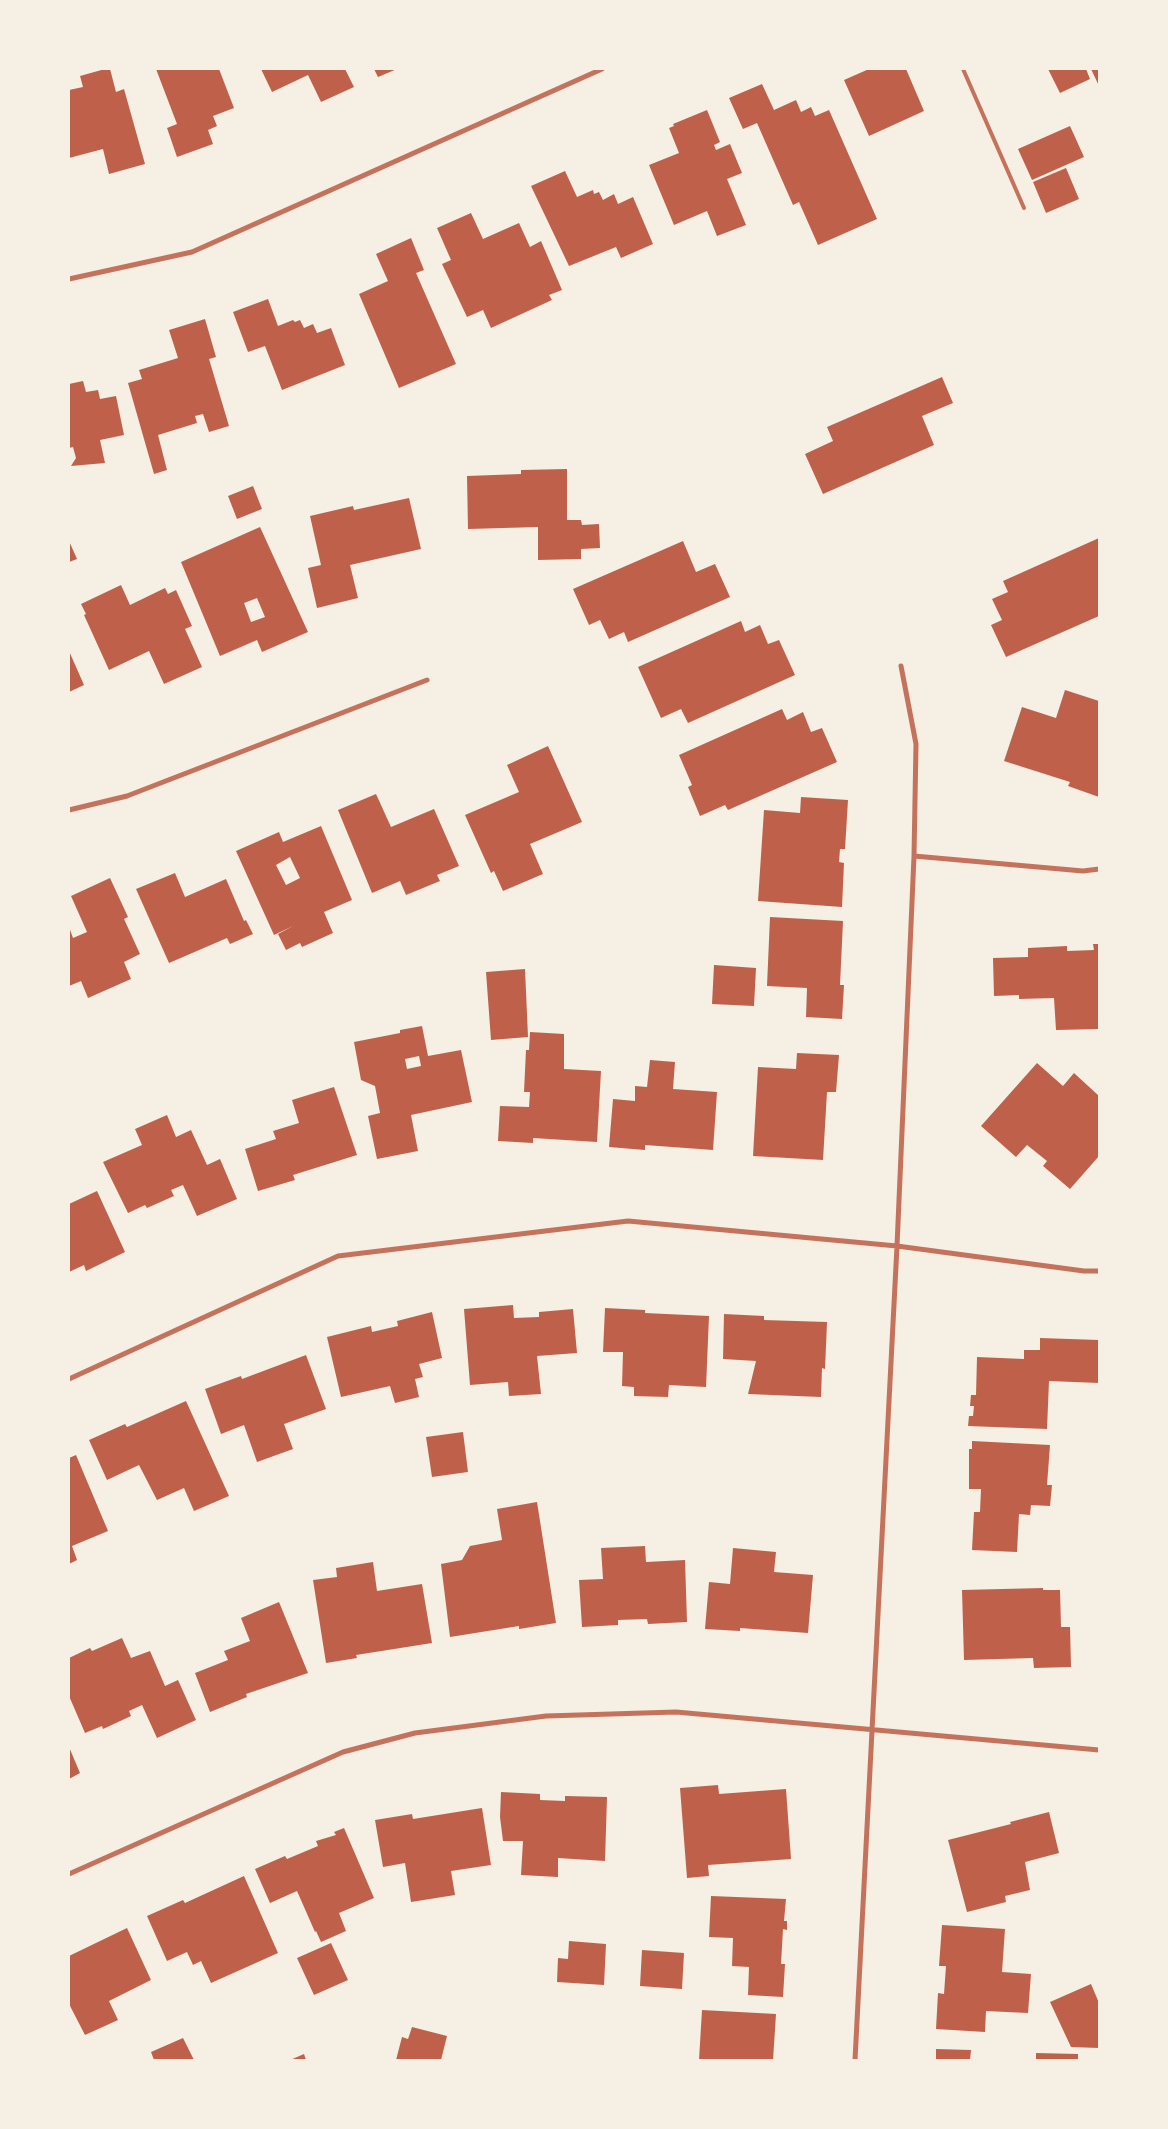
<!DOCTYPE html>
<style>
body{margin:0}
#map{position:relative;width:1168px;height:2129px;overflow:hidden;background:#f6efe4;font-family:Montserrat,sans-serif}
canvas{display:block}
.frame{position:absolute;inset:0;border:70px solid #f6efe4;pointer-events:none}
</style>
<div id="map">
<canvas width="1168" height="2129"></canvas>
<div class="frame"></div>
</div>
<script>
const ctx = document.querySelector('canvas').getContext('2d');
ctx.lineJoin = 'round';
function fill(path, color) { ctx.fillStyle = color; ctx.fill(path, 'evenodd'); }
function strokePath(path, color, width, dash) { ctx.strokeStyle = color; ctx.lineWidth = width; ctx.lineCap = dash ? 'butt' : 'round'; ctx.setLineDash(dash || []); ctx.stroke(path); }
fill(new Path2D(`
 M105 69H110L116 92 124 89 145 164 109 174 103 149 69 158V90L83 87 80 76Z
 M156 69H219L234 108 213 116 217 126 208 130 213 144 177 157 167 128 177 124Z
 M261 69H345L354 87 321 102 308 75 272 92Z
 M374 69H397L378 77Z
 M869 69H906L924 111 869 136 844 80Z
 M1048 69H1086L1090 79 1060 93Z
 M1091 69H1099V86Z
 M762 84 774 110 796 100 801 112 811 107 815 116 829 110 877 219 818 245 799 202 793 205 757 123 743 129 729 98Z
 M707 110 720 142 714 145 716 150 730 144 742 173 727 179 746 225 717 236 707 211 674 225 649 165 679 153 669 128 674 126 673 124Z
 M1070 126 1084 157 1032 180 1018 149Z
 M1066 168 1079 199 1046 213 1033 182Z
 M565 171 577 197 593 190 594 194 599 192 603 200 614 194 618 204 633 197 653 244 621 258 616 247 569 266 531 186Z
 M471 213 483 239 519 223 530 247 541 241 562 290 549 295 552 300 491 328 483 310 467 317 442 264 451 260 437 228Z
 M411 238 424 270 416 273 456 364 399 388 359 294 388 281 376 254Z
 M268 299 278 326 293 320 295 322 300 320 304 328 313 324 317 333 331 328 345 365 282 390 265 346 248 352 233 312Z
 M205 319 216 357 209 359 229 426 209 432 203 414 195 416 197 423 158 435 167 470 154 474 128 383 142 379 139 370 178 358 169 330Z
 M942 377 953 403 922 416 934 445 823 494 805 454 833 441 827 427Z
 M83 381 86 392 98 390 100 399 116 396 124 435 100 440 105 463 71 466 76 458 73 447 69 448V384Z
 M567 469V520H581L582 525 599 524 600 548 581 549V559L538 560V527L468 529 467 476 521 474V470Z
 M253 486 262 509 237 519 228 496Z
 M409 498 421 549 350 565 358 598 317 608 308 568 321 565 310 516 353 506 354 510Z
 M260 527 308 632 262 652 257 640 220 656 181 562ZM257 598 265 617 251 622 244 603Z
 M1099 538V616L1006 657 991 625 1002 620 992 599 1008 592 1003 581Z
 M69 541 77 559 69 562Z
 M683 541 696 572 715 564 730 597 628 642 624 632 609 639 600 620 589 625 573 589Z
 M121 585 130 605 165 588 168 594 176 590 192 626 185 629 202 667 164 684 149 651 109 670 84 615 86 614 81 604Z
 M741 621 745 632 760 625 768 644 779 640 795 675 688 723 681 709 661 718 638 667Z
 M69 651 84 685 69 692Z
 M1065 690 1099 701V797L1068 786 1070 782 1004 761 1022 707 1056 718Z
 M782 709 787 720 803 712 811 732 822 728 837 762 728 810 725 805 700 816 688 787 692 785 679 755Z
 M548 746 582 822 530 844 543 874 503 891 494 871 491 873 465 815 519 792 507 765Z
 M376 794 391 827 434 809 459 866 437 875 440 881 406 895 400 881 372 893 338 810Z
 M801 797 848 800 845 849H840L839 862 844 863 842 907 758 901 764 810 800 813Z
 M321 826 352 900 324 912 333 933 302 947 300 943 286 950 278 934 293 926 274 935 236 851 279 832 283 842ZM290 857 300 878 286 885 276 865Z
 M175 873 185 897 226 879 244 921 246 920 253 934 230 944 227 938 169 963 136 889Z
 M110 878 128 917 124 919 140 954 124 962 131 979 88 998 81 981 69 986V927L73 938 87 932 71 896Z
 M770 917 843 921 840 985H844L842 1019 806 1017 807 988 767 986Z
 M1093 944H1099L1098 1029 1056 1030 1054 998 1019 999V995L994 996 993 958 1028 957V948L1067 946V951L1094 950Z
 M714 965 756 968 754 1006 712 1004Z
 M525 969 528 1037 491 1040 486 972Z
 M422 1026 428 1056 461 1050 472 1102 411 1115 418 1151 377 1159 368 1116 380 1113 375 1086 361 1080 354 1042 400 1033V1030ZM419 1056 421 1066 407 1069 405 1059Z
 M530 1032 564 1034V1069L601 1071 597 1142 533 1138V1143L498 1141 500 1106 529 1107 530 1092H524L526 1050H529Z
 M797 1053 839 1055 836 1092H827L823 1160 753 1156 758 1067 796 1069Z
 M650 1060 675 1062 673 1089 717 1092 713 1150 645 1145V1150L609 1147 613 1099 635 1101V1086L647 1087Z
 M1037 1063 1063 1086 1074 1073 1099 1096V1156L1070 1189 1043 1166 1047 1161 1027 1145 1016 1157 981 1126Z
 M334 1087 357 1155 293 1175 295 1180 258 1191 245 1149 276 1139 273 1131 299 1123 292 1100Z
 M167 1115 176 1137 191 1130 207 1165 220 1159 237 1199 197 1216 183 1185 171 1190 174 1196 147 1208 145 1205 128 1213 103 1162 142 1145 135 1129Z
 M97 1191 125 1252 86 1271 84 1265 69 1272V1204Z
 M513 1305 514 1318 539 1317V1312L573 1309 577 1353 537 1356 541 1394 509 1396 508 1382 470 1385 464 1309Z
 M605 1308 645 1310V1313L709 1316 706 1387 669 1385 668 1397 634 1396V1387L622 1386 623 1352H603Z
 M432 1312 442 1358 419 1364 423 1377 415 1379 419 1397 395 1403 390 1386 341 1397 327 1337 371 1326 372 1332 398 1326 397 1321Z
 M724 1314 764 1316V1320L827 1322 825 1369 822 1368 821 1397 748 1394 756 1361 723 1359Z
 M1040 1338 1099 1340V1383L1049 1381 1047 1429 968 1426 969 1416H973L974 1406H970L971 1395H976L977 1357 1024 1359V1350H1040Z
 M306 1355 326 1409 284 1424 293 1449 257 1462 244 1425 221 1434 205 1389 241 1376 242 1379Z
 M186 1401 229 1496 194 1511 184 1488 157 1500 139 1465 107 1480 89 1440 125 1424 127 1427Z
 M463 1432 468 1472 432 1477 426 1437Z
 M972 1441 1050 1445 1047 1485H1052L1050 1506 1031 1505 1030 1515 1019 1514 1017 1552 972 1550 974 1512H980L981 1489H969V1449H972Z
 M76 1455 108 1531 72 1546 77 1560 69 1564V1458Z
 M537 1502 556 1623 519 1629V1626L450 1637 441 1564 462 1560 470 1546 502 1540 497 1509Z
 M645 1546 646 1562 685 1560 687 1622 648 1624 647 1619 618 1620V1625L582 1627 579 1580 603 1579 601 1548Z
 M733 1548 776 1552 774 1572 813 1575 808 1633 740 1628V1631L705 1629 709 1582 730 1584Z
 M373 1562 377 1591 422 1584 432 1643 356 1655 357 1658 326 1663 313 1580 337 1577 336 1568Z
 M1043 1588V1590H1060L1061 1627H1070L1071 1667 1034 1668 1033 1658 964 1660 962 1590Z
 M279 1602 308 1673 246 1694 247 1697 210 1712 195 1673 228 1660 224 1651 250 1641 241 1618Z
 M122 1638 131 1658 150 1651 165 1686 178 1680 196 1720 157 1738 142 1705 129 1711 131 1716 103 1729 102 1726 85 1733 69 1696V1658L90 1648 92 1651Z
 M69 1747 80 1773 69 1779Z
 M718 1785 719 1794 786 1789 791 1859 708 1865 709 1876 687 1878 680 1788Z
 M501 1792 540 1794V1800L565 1801V1796L607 1797 605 1861 558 1858V1877L521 1875 523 1841H503L500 1817Z
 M482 1808 491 1865 451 1871 455 1895 411 1902 405 1863 383 1867 375 1820 412 1814 413 1819Z
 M1049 1812 1059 1853 1025 1862 1030 1890 1005 1896 1006 1902 967 1912 948 1840 1011 1824 1010 1822Z
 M344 1828 374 1898 339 1913 346 1931 321 1942 316 1931 315 1932 297 1891 270 1903 255 1869 285 1856 287 1859 318 1846 316 1841 336 1835 334 1832Z
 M244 1876 278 1953 211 1983 201 1961 193 1965 187 1952 167 1961 147 1916 183 1900 185 1903Z
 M711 1896 786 1899 784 1921H787V1930L783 1929 781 1964H785L783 1997 748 1995 749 1967 732 1966 733 1938 709 1937Z
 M942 1925 1005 1929 1002 1972 1031 1974 1028 2013 986 2011 985 2032 936 2029 938 1993 944 1994 946 1966H939Z
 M127 1928 151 1980 109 2001 118 2020 85 2035 69 2004V1956Z
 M569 1941 606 1944 604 1985 557 1982 558 1958 568 1959Z
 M331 1943 348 1980 314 1995 297 1958Z
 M642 1950 684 1953 682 1989 640 1986Z
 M1091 1984 1099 2003V2048L1071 2047 1050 2002Z
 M702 2010 776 2014 773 2060H699Z
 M412 2027 447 2036 441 2060H396L402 2037 408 2039Z
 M183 2038 194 2060H154L151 2052Z
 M936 2049 971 2050 970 2060H936Z
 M1036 2053 1078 2054V2060H1036Z
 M304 2054 306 2060H290Z`), '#bf614a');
strokePath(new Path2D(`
 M963 69 1024 208`), '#c5725c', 4);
strokePath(new Path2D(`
 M69 279 192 252 602 69
 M69 810 127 796 427 680
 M914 856 1083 871 1099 869
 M69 1379 338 1256 628 1221 897 1246 1084 1271H1099
 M69 1874 343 1752 415 1733 546 1716 676 1712 1099 1750
 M855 2060 897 1246 914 856 916 744 901 666`), '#c5725c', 5);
</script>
